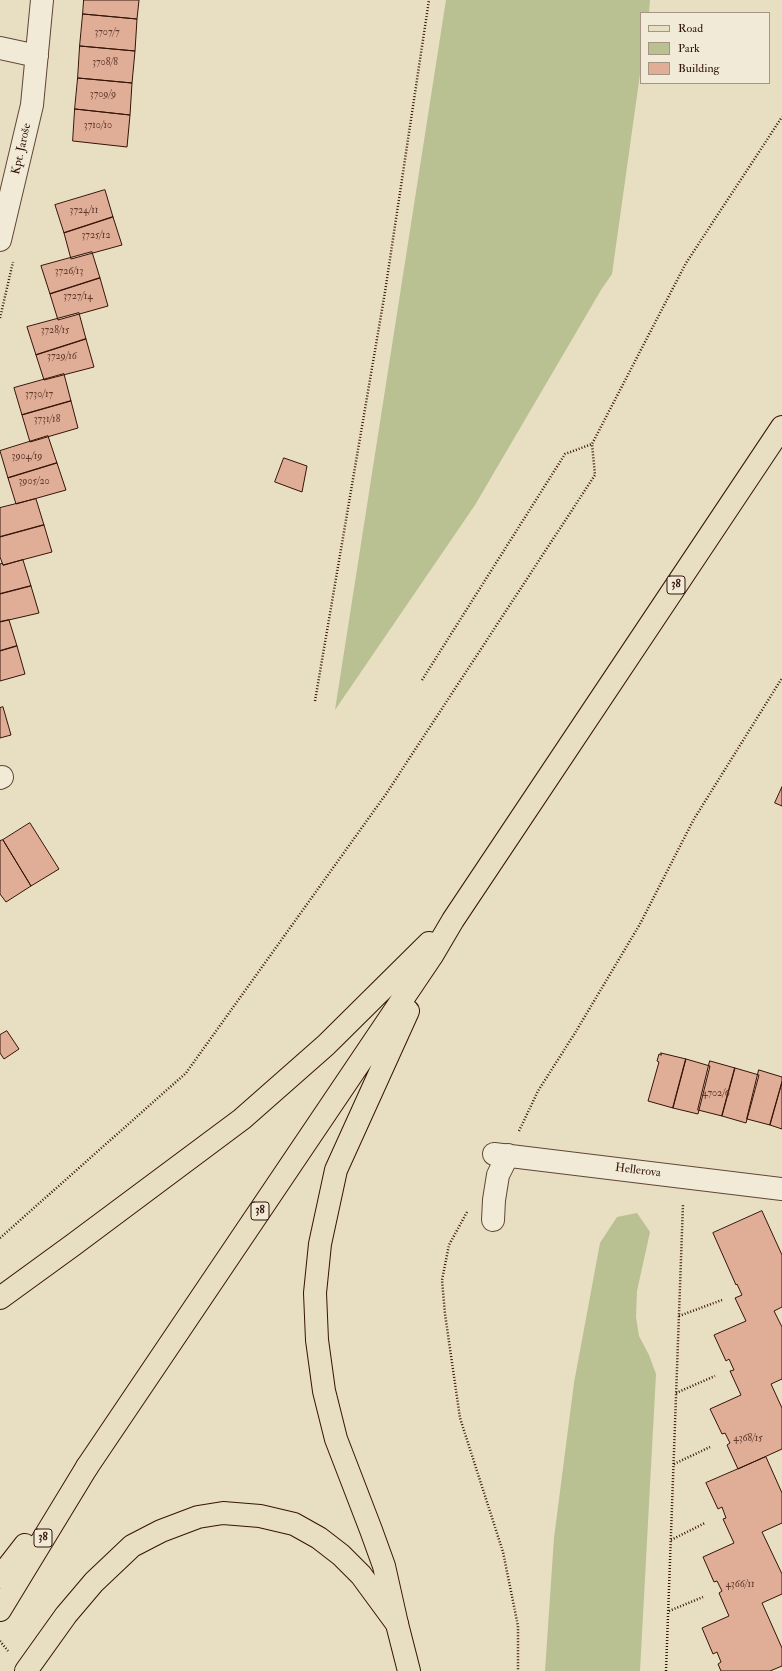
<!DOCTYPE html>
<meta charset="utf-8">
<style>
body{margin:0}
#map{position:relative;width:782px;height:1671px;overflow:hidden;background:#e8dec2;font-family:"IM FELL Double Pica",serif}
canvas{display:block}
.legend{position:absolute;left:640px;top:12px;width:130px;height:72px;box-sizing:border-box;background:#f0ead7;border:1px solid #a59484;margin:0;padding:5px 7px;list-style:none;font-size:12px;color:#351408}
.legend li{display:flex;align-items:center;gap:8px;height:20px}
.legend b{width:20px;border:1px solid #a59484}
</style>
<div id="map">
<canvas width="782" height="1671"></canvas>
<ul class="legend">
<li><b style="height:5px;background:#e8dec2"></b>Road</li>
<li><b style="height:11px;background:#b9c092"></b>Park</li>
<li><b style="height:11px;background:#e0ad97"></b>Building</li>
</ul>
</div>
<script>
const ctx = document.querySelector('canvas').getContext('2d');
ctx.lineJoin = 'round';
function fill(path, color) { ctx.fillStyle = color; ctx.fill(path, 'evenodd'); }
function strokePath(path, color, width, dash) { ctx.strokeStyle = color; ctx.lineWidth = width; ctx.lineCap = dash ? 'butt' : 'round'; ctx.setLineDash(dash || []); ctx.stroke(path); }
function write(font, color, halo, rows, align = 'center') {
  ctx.font = font + ' "IM FELL Double Pica",serif'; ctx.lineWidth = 3; ctx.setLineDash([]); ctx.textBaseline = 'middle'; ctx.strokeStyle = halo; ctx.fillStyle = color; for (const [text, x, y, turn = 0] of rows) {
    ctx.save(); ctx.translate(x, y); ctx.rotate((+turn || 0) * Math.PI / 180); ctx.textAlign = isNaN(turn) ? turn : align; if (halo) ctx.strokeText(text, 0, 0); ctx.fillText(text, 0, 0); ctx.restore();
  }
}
fill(new Path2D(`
 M446 0H650L649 13H641V67L612 274 601 290 475 505 335 710Z
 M637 1213 650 1232 637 1291 636 1317 639 1336 649 1355 656 1374 640 1671H545L554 1538 574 1383 600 1243 617 1217Z`), '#b9c092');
const building = new Path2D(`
 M84 0H139L137 19 83 14Z
 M83 14 137 19 135 51 80 46Z
 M80 46 135 51 132 83 78 78Z
 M78 78 132 83 130 115 75 109Z
 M75 109 130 115 127 147 73 141Z
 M105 190 113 217 64 233 55 205Z
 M113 217 122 245 71 259 64 233Z
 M92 252 100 278 50 294 41 266Z
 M100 278 108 306 58 320 50 294Z
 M79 313 86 339 36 355 27 327Z
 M86 339 94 367 44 380 36 355Z
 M64 374 71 401 22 415 14 388Z
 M71 401 78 428 30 442 22 415Z
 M48 436 57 463 8 478 0 451Z
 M284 458 307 466 302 492 275 482Z
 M57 463 66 490 16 504 8 478Z
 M36 499 44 525 0 537V508Z
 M44 525 52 552 3 565 0 557V537Z
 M23 560 31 586 0 594V564L2 563 3 565Z
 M31 586 39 613 0 622V594Z
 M9 620 17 646 0 651V622Z
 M17 646 25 674 0 681V651Z
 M3 707 11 735 0 738V708Z
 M782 787V806L775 803Z
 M30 823 59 869 31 886 3 840Z
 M3 840 31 886 6 902 0 894V841Z
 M7 1031 19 1049 4 1059 0 1053V1035Z
 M661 1053 686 1059 673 1108 648 1101 659 1062 657 1061 659 1054 661 1055Z
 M686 1059 710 1066 698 1114 673 1108Z
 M710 1061 735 1068 722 1116 698 1110Z
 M735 1068 759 1075 746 1123 722 1116Z
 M759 1070 782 1077V1082L770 1125 747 1119Z
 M782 1082V1129L770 1125Z
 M762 1211 782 1255V1307L774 1311 782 1327V1379L771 1384 782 1408V1449L738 1469 727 1445 730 1443 725 1433 722 1434 710 1409 741 1395 730 1371 734 1370 729 1359 726 1361 714 1335 746 1321 735 1298 742 1295 737 1284 736 1285 713 1233Z
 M766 1457 782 1493V1523L762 1532 782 1574V1594L762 1603 782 1648V1666L770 1671H721L718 1664 721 1662 717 1652 713 1654 702 1628 729 1616 719 1593 722 1591 717 1581 714 1582 703 1557 734 1543 723 1519 726 1518 722 1507 718 1509 706 1483Z`);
fill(building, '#e0ad97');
strokePath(building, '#351408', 1);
const minor = new Path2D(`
 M0 48 37 56
 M0 240 32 105 42 0
 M0 778 2 777
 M494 1154 782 1189
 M493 1220 494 1200 498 1175 508 1155`);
const major = new Path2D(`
 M0 1298 73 1245 242 1119 326 1045 429 943
 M87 1467 433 954 453 920 782 427
 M397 1624 384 1566 371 1530 336 1439 324 1391 317 1340 315 1293 320 1244 336 1170 408 1011`);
const highway = new Path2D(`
 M0 1577 25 1545
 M0 1610 87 1467
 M26 1671 66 1615 94 1582 132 1546 161 1531 198 1517 223 1513 260 1516 294 1524 319 1538 341 1555 361 1575 397 1624 409 1671`);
strokePath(minor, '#624636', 24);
strokePath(major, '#351408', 24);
strokePath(highway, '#351408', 24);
strokePath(new Path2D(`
 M0 318 13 262
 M422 680 565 454 592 444
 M315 701 385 292 429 0
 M519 1131 538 1091 575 1033 640 924 694 819 782 678
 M467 1212 449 1245 442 1280 445 1314 460 1418 503 1552 518 1626V1671
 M0 1238 186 1073 386 794 595 475 592 444 686 263 782 117
 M679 1316 722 1300
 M676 1393 715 1376
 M674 1464 710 1447
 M671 1540 705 1523
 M669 1611 703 1597
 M0 1641 8 1651
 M666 1671 683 1204`), '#351408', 2.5, [1, 2]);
strokePath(minor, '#f0ead7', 22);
strokePath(major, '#e8dec2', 22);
strokePath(highway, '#e8dec2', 22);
write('10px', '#603a2c', null, [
 ["3707/7",107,33],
 ["3708/8",105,63],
 ["3709/9",103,95],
 ["3710/10",98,126],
 ["3724/11",84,211],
 ["3725/12",96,236],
 ["3726/13",69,272],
 ["3727/14",78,297],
 ["3728/15",55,331],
 ["3729/16",62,357],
 ["3730/17",39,395],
 ["3731/18",47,420],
 ["3904/19",27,457],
 ["3905/20",34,482],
 ["4702/6",716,1094],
 ["4368/15",748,1439],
 ["4366/11",740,1585]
]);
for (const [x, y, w] of [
 [676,585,18],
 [260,1211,18],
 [43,1538,18]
]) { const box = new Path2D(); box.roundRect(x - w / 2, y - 9, w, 18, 3); ctx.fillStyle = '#f0ead7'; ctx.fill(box); strokePath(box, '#351408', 1); }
write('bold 11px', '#351408', null, [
 ["38",676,585],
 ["38",260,1211],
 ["38",43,1538]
]);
write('12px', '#351408', '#f0ead7', [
 ["Kpt. Jaroše",22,149,-77],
 ["Hellerova",638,1171,7]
]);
</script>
